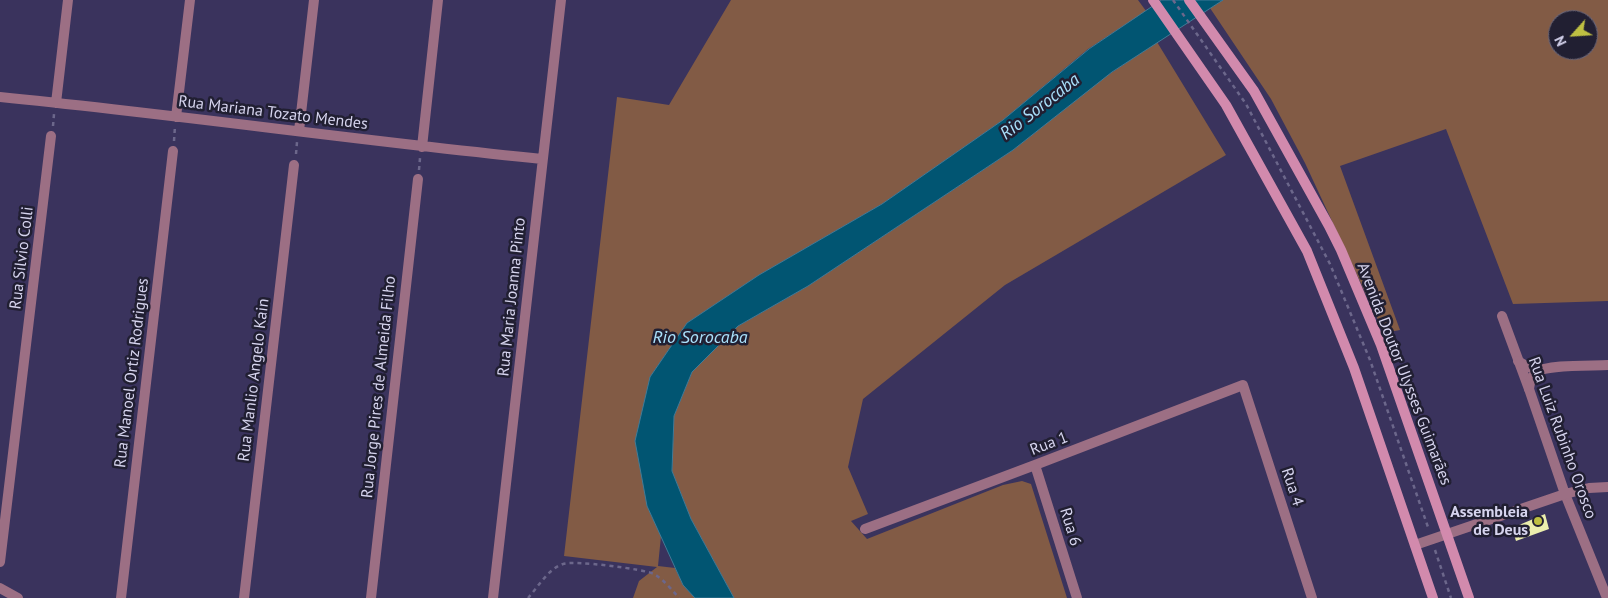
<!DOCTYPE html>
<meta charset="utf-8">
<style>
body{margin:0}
#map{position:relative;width:1608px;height:598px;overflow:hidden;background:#3a335d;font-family:"PT Sans",sans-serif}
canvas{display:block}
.north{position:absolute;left:1548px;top:10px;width:50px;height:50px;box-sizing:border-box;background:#211f32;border:1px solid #69677d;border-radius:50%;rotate:244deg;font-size:14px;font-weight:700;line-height:20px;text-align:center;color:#d6d4ee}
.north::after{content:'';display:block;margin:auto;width:18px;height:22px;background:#bebf42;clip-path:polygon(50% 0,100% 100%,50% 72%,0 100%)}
</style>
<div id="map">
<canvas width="1608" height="598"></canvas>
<div class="north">N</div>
</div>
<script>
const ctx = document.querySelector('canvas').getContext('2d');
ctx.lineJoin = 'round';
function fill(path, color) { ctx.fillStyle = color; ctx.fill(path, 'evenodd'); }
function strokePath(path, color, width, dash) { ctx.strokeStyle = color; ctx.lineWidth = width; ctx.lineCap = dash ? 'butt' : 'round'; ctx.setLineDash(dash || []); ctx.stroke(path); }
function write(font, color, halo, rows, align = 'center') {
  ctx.font = font + ' "PT Sans",sans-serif'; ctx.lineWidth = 5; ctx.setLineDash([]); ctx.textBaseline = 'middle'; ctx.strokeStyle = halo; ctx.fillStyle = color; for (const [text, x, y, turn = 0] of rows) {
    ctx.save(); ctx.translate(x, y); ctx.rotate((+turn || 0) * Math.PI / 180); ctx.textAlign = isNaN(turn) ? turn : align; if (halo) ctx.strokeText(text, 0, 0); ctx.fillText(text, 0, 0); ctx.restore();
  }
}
fill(new Path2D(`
 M731 0H1138L1146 11 1088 49 1003 120 882 204 759 275 687 323 650 377 647 506 661 536 658 566 675 568 683 585 695 598H633L639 581 657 567 564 556 617 97 669 105Z
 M1223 0H1608V301L1513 304 1446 129 1340 166 1400 330 1384 333 1305 163 1271 99 1210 8ZM1558 20H1588V50H1558Z
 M1157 42 1226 155 1005 285 863 399 848 467 868 514 851 521 867 539 1003 485 1022 481 1031 484 1067 598H734L691 519 672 471 674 416 692 372 738 326 808 286 1013 150 1105 77Z`), '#825b45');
const water = new Path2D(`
 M1162 0H1223L1112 72 1013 150 808 286 738 326 692 372 674 416 672 471 691 519 734 598H695L683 585 647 506 635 441 650 377 687 323 759 275 882 204 1003 120 1089 49Z`);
fill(water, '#015572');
strokePath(water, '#417b97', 1);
fill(new Path2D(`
 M1545 514 1549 529 1516 541 1512 528Z`), '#ebeead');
strokePath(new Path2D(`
 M1173 0 1246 104 1330 264 1370 360 1429 530
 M53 126 54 114
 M174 141 175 126
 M296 154 297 142
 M419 170 420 158
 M1435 550 1451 598
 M528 598C538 587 548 569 563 564 573 560 644 569 654 574 664 580 672 590 679 598`), '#6c678b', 2.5, [4, 4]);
strokePath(new Path2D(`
 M0 97C181 115 361 141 542 159
 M56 103 68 0
 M176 117 190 0
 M299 131 314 0
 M422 147 438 0
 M1502 316 1529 389
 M1035 465 1077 598
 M1565 494 1607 598
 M865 529 1035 465 1243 385 1312 598
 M0 562 51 136
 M0 588 18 598
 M121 598 173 151
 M244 598 294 165
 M371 598 418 179
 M493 598 561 0`), '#9c6f84', 10);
strokePath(new Path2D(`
 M1518 361 1528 367 1542 369
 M1565 494 1529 389C1530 382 1531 376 1537 372 1547 364 1594 366 1608 365
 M1415 545 1565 494 1589 488 1608 487`), '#9c6f84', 10);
strokePath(new Path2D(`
 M1153 0 1226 105 1307 251 1354 368 1433 598
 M1189 0 1254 91 1329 226 1341 250 1381 345 1469 598`), '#d28aad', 10);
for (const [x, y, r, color] of [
 [1538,521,5,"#bebf42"]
]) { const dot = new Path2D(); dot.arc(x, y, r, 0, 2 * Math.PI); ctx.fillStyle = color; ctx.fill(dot); strokePath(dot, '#211f32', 2); }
write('16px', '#d6d4ee', '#211f32', [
 ["Rua Mariana Tozato Mendes",273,113,7],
 ["Rua Silvio Colli",22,258,-83],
 ["Rua Maria Joanna Pinto",512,297,-84],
 ["Rua Manoel Ortiz Rodrigues",132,373,-83],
 ["Avenida Doutor Ulysses Guimarães",1404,374,69],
 ["Rua Manlio Angelo Kain",254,380,-83],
 ["Rua Jorge Pires de Almeida Filho",379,387,-84],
 ["Rua Luiz Rubinho Orosco",1562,438,70],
 ["Rua 1",1049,444,-21],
 ["Rua 4",1292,487,72],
 ["Rua 6",1070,527,73]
]);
write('bold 16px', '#d6d4ee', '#211f32', [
 ["Assembleia",1528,512],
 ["de Deus",1528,530]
], 'right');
write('italic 18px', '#a9e0fb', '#211f32', [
 ["Rio Sorocaba",1040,107,-38],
 ["Rio Sorocaba",700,338]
]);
</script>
